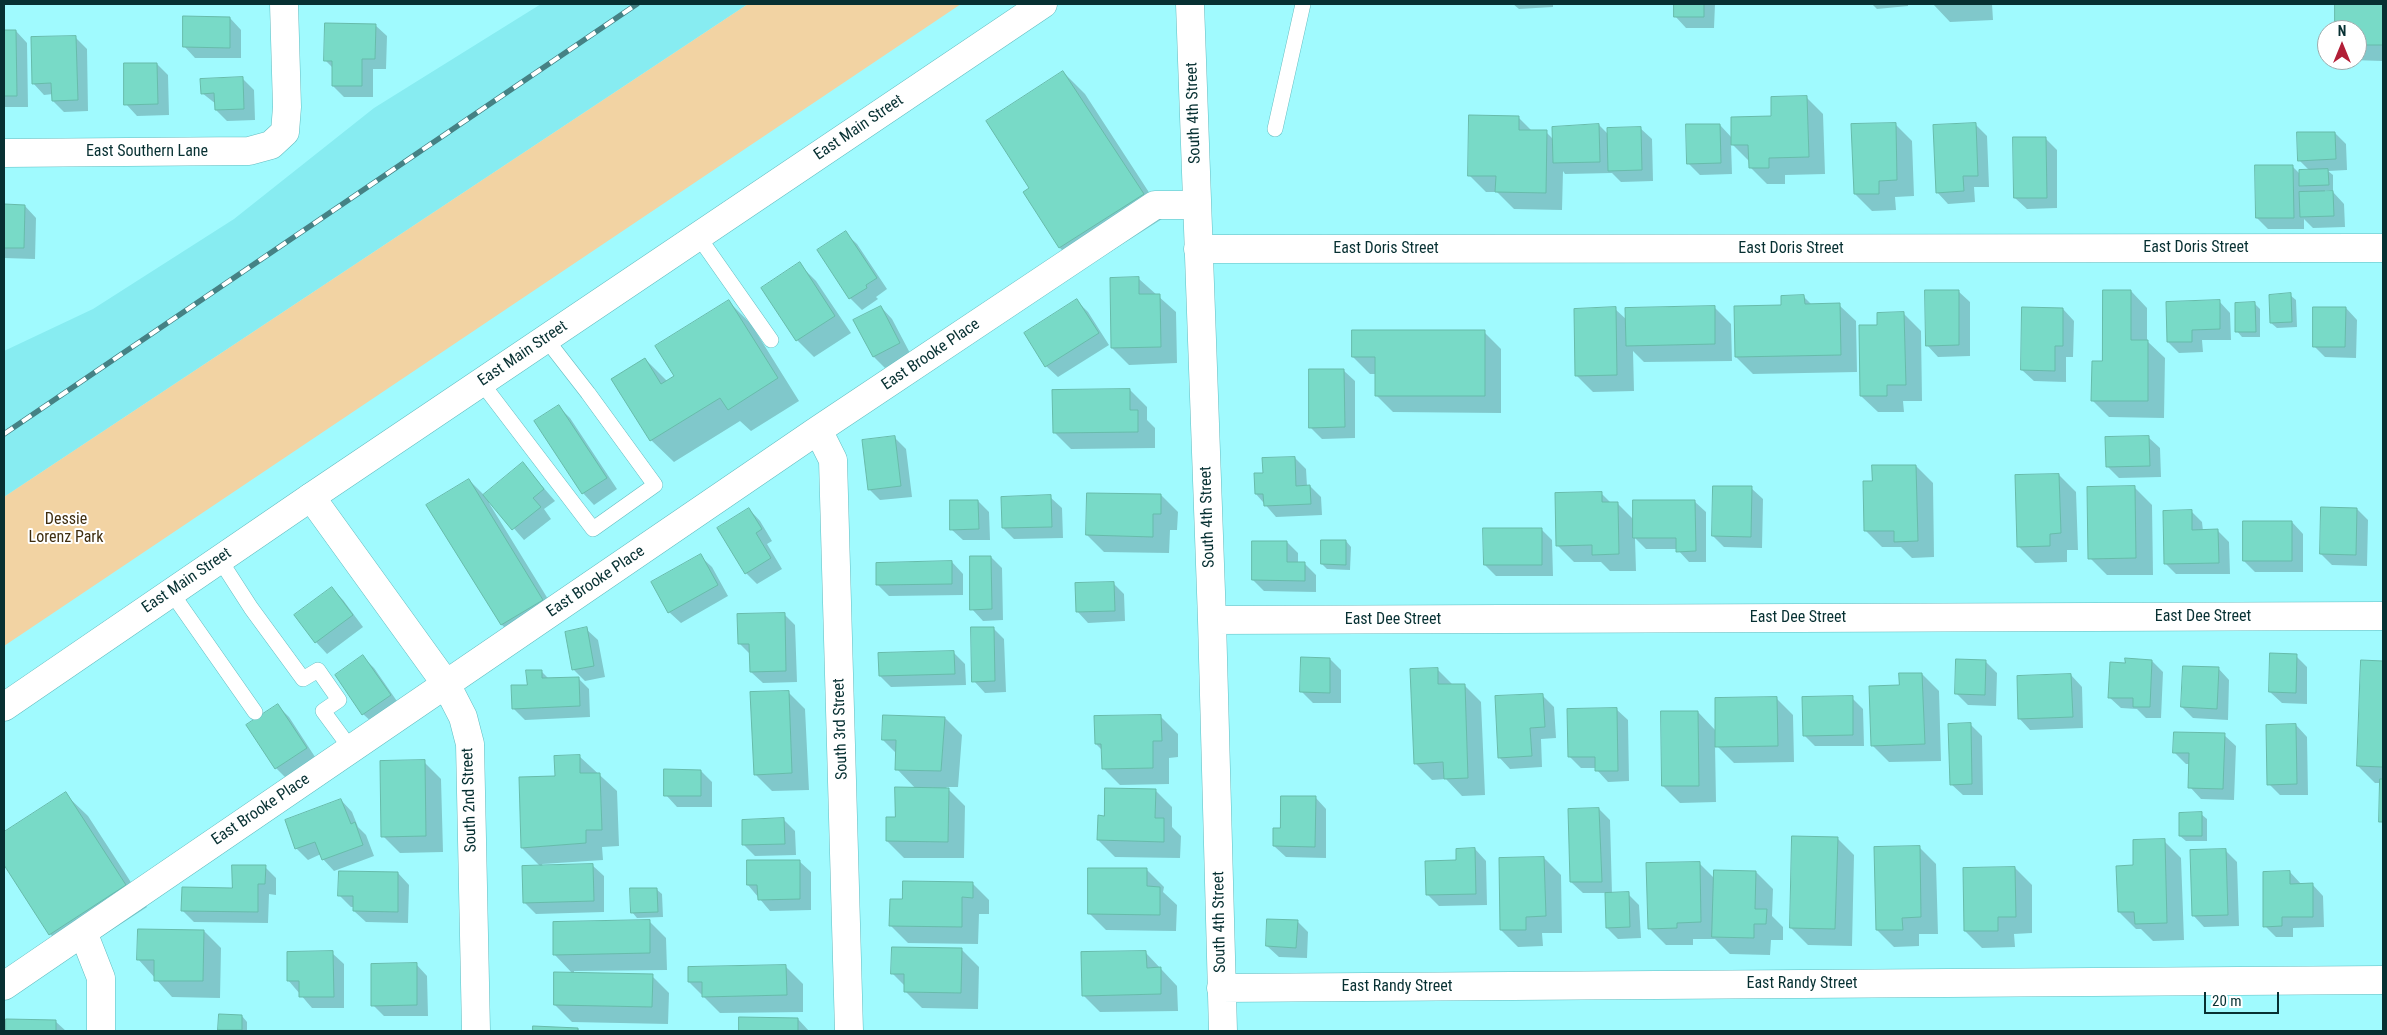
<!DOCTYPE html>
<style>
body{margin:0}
#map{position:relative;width:2387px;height:1035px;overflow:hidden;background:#a0fafe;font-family:"Roboto Condensed",sans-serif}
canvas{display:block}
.frame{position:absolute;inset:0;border:5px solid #073032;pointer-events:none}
.north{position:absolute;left:2317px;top:20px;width:50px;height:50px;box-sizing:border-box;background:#fff;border:1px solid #9cacad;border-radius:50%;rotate:0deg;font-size:14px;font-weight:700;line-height:20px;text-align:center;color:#073032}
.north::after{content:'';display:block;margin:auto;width:18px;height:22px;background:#b21f37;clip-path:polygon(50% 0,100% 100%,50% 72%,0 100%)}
.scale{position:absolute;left:2204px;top:992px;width:75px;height:22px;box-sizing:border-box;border:2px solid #073032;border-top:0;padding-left:6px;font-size:15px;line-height:18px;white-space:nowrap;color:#073032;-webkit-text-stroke:4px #fff;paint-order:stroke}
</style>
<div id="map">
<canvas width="2387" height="1035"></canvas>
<div class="frame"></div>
<div class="north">N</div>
<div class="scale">20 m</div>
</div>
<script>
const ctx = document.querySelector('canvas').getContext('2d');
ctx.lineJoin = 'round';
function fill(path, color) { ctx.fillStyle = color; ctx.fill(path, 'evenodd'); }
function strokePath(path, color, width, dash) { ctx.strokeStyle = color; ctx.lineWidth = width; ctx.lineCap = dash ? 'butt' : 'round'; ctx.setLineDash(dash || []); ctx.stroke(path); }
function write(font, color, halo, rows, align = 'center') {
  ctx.font = font + ' "Roboto Condensed",sans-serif'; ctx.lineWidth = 4; ctx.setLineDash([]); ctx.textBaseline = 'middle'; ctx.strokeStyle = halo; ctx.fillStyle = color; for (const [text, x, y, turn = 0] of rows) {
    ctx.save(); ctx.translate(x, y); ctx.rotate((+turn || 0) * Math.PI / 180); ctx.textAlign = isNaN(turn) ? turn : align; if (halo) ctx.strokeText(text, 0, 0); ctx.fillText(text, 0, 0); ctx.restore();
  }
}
fill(new Path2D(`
 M541 4H748L4 497V351L93 309 234 219 374 108Z`), '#87ecf1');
fill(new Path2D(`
 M748 4H961L4 646V497Z`), '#f2d3a3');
fill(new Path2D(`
 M1513 4H1553V7L1519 9Z
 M1675 4H1715L1714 28H1686L1675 16Z
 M1872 4H1908V6L1877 9Z
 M1933 4H1992L1993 20 1950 22Z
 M2336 5 2383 6V61L2352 60H2357V30H2336Z
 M230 18 241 30V58H195L184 46Z
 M375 25 387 36 386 69H373V97H344L333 86V68L326 61Z
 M16 31 27 43 28 107H4V32Z
 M75 37 87 49 88 111 64 112 53 101V94L44 95 33 83Z
 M157 64 168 75 169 115 137 116 126 104Z
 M1063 72 1085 94 1165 217 1082 270 1060 248 1024 193 1030 188Z
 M242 78 254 90 255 120 227 121 216 110V104L202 93Z
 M1806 97 1823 114 1825 174 1785 175V184H1767L1750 167V162L1731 143 1732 174 1700 175 1688 163 1720 125 1732 138Z
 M1518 117 1532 131 1546 132 1553 139 1599 125 1609 135 1640 128 1652 139 1653 181 1621 182 1612 173 1565 174 1563 171 1562 210 1514 209 1497 192H1486L1469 175Z
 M1895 124 1912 141 1914 196 1895 197 1896 210 1872 211 1855 194Z
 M1976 125 1987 136 1989 187H1974L1975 202 1948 204 1937 192Z
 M2335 133 2346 144 2347 170 2328 171 2333 175V190H2325V193L2333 192 2344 204 2345 227 2313 228 2304 219V229H2268L2257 218 2292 166 2300 174 2310 171 2299 160Z
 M2045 138 2057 150V208L2027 209 2015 198Z
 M4 205 25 206 36 218 35 259 4 258Z
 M845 233 857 244 887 289 876 297 878 299 862 310 850 298 819 250Z
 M799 264 816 281 851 333 814 357 797 340 763 288Z
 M1139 279 1176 312 1177 363 1129 365 1112 348Z
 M1958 291 1970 302V356L1938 357 1927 345Z
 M2131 291 2147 308V341L2165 358 2164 418 2109 417 2092 400 2103 362Z
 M2290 295 2296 300 2297 327 2277 328 2271 323Z
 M1804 297 1812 305H1839L1856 321 1857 372 1753 374 1736 357 1783 306Z
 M1077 301 1088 312 1109 345 1058 377 1046 366Z
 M2219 301 2230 313 2231 340H2202L2203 352 2179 353 2168 342Z
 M729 302 751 324 799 401 751 431 740 421 674 462 651 440 613 379 645 359 667 381 675 376Z
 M2255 304 2260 309V337H2242L2237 331Z
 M881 307 892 319 911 355 885 368 874 357 855 320Z
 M1714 307 1731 324 1732 361 1644 362 1633 351 1634 391 1593 392 1576 375 1615 309 1627 320Z
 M2346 308 2357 320 2356 358 2325 357 2314 346Z
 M2063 309 2074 321 2073 357H2066V382L2034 381 2022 370Z
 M1904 314 1921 331 1922 401H1903L1904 412H1878L1861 396 1878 326Z
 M1484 332 1501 349V413L1393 412 1376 395V374H1370L1353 357Z
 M1343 370 1355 381V438L1322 439 1311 428Z
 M1130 390 1147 407V420L1155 428V448L1071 449 1054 432Z
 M559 407 570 418 617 489 594 505 583 493Z
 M2148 437 2160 448 2161 477 2119 478 2108 467Z
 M895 438 906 449 912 497 880 500 869 489Z
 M1295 458 1306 469 1307 486H1310L1321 497 1322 515 1276 517 1256 494 1264 474Z
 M523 464 555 501 544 509 551 519 524 540 491 502 489 503 559 617 519 642 502 625 428 505 469 480 484 495Z
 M1916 466 1933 483 1934 557 1912 558 1901 547H1882L1865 530Z
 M2059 475 2076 492 2078 550H2067V562L2035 563 2018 546Z
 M1751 488 1763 499 1762 548 1724 547 1713 536Z
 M2135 488 2152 505 2153 575H2107L2090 558Z
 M1601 493 1611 503H1617L1634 520 1694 501 1706 512V562H1689L1677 549H1646L1635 538 1636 571H1610L1601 562H1574L1557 545Z
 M1161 495 1178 512 1177 530H1170L1169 553 1104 552 1087 535Z
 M1050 497 1062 508 1063 538 1014 539 1003 528Z
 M978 501 989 512 990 540H963L951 529Z
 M749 509 760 521 772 541 767 544 782 569 757 584 746 573Z
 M2357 509 2368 520 2367 566 2332 565 2321 554Z
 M2191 511 2202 522 2203 531H2218L2229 542 2230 574H2176L2165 563Z
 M2292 522 2303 534V572H2255L2244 561Z
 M1541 529 1552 540 1553 576H1496L1485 565Z
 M1346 541 1351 547 1350 570 1327 569 1322 564Z
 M1287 542 1298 553V564H1305L1316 575V592L1264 591 1253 580Z
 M700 556 712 567 728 596 681 623 669 612Z
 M991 557 1002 568 1003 620 983 621 972 609Z
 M952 562 963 574V595L889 596 877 584Z
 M1113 583 1124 594 1125 621 1088 623 1077 611Z
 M332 589 343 600 363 627 327 654 316 642Z
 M784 614 795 625 797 682 763 683 751 672V655L740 644Z
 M993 628 1004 639 1006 692 985 693 974 681Z
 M586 629 598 640 605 677 585 681 573 669Z
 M954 653 965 664 966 685 891 687 880 676Z
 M2296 656 2307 667V704L2282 703 2270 692Z
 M363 657 374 668 401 707 375 725 363 714 336 675Z
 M1330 659 1341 670V703H1313L1302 692Z
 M2152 661 2163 672 2161 718H2146L2137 709 2121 708 2109 697Z
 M2363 661 2383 662V824L2381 821V783H2375L2358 766Z
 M1986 662 1997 673 1996 706 1968 705 1956 693Z
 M2218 668 2229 680 2228 720 2193 718 2182 707Z
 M1437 669 1453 685H1464L1481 702 1485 795 1462 796 1446 779 1432 780 1415 763Z
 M541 671 549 679 578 678 589 689 590 717 525 720 513 708Z
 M1922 674 1939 691 1941 761 1889 762 1872 745Z
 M2071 675 2082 687 2083 728 2030 730 2019 718Z
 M788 692 805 709 809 790 772 791 755 774Z
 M1543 696 1554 707 1556 738 1541 739 1542 767 1510 769 1499 757Z
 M1776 698 1793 715 1794 762 1734 763 1715 744 1716 802 1680 803 1663 786 1698 712 1716 731Z
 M1852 698 1863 709 1864 746H1815L1804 735Z
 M278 706 289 717 317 760 287 779 276 768Z
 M1616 709 1628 720 1629 781 1608 782 1597 770 1596 768H1581L1569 756Z
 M1161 717 1178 734V757L1169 758V784L1120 785 1103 768V751L1096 744Z
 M945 718 962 735 958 787H946L965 806 964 858H904L887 841 896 818 916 789 897 769V754L883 740Z
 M1970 724 1982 736 1983 795H1963L1951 784Z
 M2296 725 2307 737 2308 795H2280L2269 784Z
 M2224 735 2236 746 2234 800 2201 799 2190 787V764H2186L2174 752Z
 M579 756 617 791 619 846 602 847 603 860 542 864 543 867 592 865 604 876V912L536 914 524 902 541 867 522 848 556 777Z
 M424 762 441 779 443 852 400 853 383 836Z
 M701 771 712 782V807H677L666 795Z
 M1155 790 1172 807V827L1181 836 1180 858 1115 857 1098 840Z
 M65 794 88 816 147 907 72 956 50 934 4 863V834Z
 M1315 797 1326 809V858L1286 857 1274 846 1281 829Z
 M341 800 352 812 358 827 366 835 374 856 334 871 323 859 321 854 308 860 296 848Z
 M1599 809 1610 820 1612 894H1628L1639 905 1641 938 1618 939 1607 928 1606 893H1583L1571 882Z
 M2201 814 2207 819V841H2186L2180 836Z
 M784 820 795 831 796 855 755 856 744 845Z
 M1837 838 1854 855 1852 946 1808 945 1791 928Z
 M2164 841 2181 858 2184 940 2153 941 2141 929H2136L2119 912Z
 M1919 847 1936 864 1938 934H1919V946L1894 947 1877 930Z
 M1475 849 1486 861 1487 905 1439 906 1427 894 1457 861Z
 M2226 851 2237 862 2239 926 2204 927 2193 915Z
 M1544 858 1561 875 1562 933H1542L1543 946 1518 947 1501 930Z
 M799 861 811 872V910L770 911 748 885Z
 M1699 863 1715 879 1756 872 1773 889 1772 916 1783 927V940H1771L1770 955 1730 954 1715 939H1693V945H1666L1649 928Z
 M265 867 276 878V895L269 894 268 923 194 922 183 911 233 889Z
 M2015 868 2032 885V933L2014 934 2015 947 1982 948 1965 931Z
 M1147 870 1164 887 1163 892 1177 905 1176 931 1106 930 1089 913Z
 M2290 872 2301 884H2312L2323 896 2324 927 2293 928V937H2276L2265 926Z
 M398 873 409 885 408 923 366 922 354 911V907H351L340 896Z
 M972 883 989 900V914H979L978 944 908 943 891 926 903 900Z
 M656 889 662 894 663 917 637 918 632 912Z
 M649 921 666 938 667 970 574 971V974L652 976 669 993 668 1024 572 1022 555 1005 573 974 554 954Z
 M1297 921 1308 932 1307 958 1279 957 1267 946Z
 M204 931 221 948 220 998 172 997 138 959Z
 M962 950 979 967 978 1009 922 1008 905 991V986L892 973Z
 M332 953 344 964V1008H312L288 980Z
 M1146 953 1177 986 1178 1011 1100 1012 1083 995Z
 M416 964 427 976 428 1016H384L373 1005Z
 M786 967 803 984V1012L720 1013 689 982Z
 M242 1016 247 1022V1031L220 1030Z
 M740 1019H798L809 1031H740Z
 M7 1021H55L66 1031H7Z
 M534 1028 578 1029 580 1031H534Z`), '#0003');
const building = new Path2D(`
 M1674 4H1704V17H1674Z
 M2335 4H2383V45H2357V30H2335Z
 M183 16 230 17V48L183 47Z
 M325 23 376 24 375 59H362V86H332V61H324Z
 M4 30H16L17 96H4Z
 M76 36 78 100 52 101 51 83 32 84 31 37Z
 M124 63H157L158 104 124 105Z
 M1063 71 1144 194 1059 248 1023 192 1029 188 986 121Z
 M243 77 244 109 215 110 214 93 201 94 200 79Z
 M1807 96 1809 157 1769 158V168H1749L1748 145H1731V117L1771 116V97Z
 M1469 115 1519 116V130H1547L1546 193 1495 192 1496 176H1468Z
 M1896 123 1897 180 1879 181V194H1854L1851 124Z
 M1976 123 1978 176H1963L1964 191 1936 193 1933 125Z
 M1599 124 1600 162 1553 163 1552 127Z
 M1686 124H1720L1721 163 1687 164Z
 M1641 127 1642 170 1608 171 1607 128Z
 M2297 132H2335L2336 159 2298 161Z
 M2013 137H2046L2047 198H2014Z
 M2255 165H2293L2294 218H2256Z
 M2328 169 2329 185 2299 186V170Z
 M2333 191 2334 216 2300 217 2299 192Z
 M4 204 25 205 24 248H4Z
 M846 231 877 278 866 285 867 288 849 299 817 250Z
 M800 262 835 316 796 341 761 288Z
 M1139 277V294H1160L1161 347 1111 348 1110 278Z
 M1925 290H1959V345L1926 346Z
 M2103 290H2131V340H2148V401H2091L2092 361H2102Z
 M2291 293 2292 322 2270 323 2269 295Z
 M1804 295 1805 304 1840 303 1841 355 1735 357 1734 306 1781 305V296Z
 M1077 299 1099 333 1045 367 1024 333Z
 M729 300 778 378 728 410 720 398 650 441 611 379 645 358 661 384 674 376 655 346Z
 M2220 300V329L2192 330V342H2167L2166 302Z
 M2255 302 2256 332H2235V303Z
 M881 306 900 343 873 357 853 320Z
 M1715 306V344L1626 346 1625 308Z
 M1616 307 1617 375 1575 376 1574 309Z
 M2022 307 2063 308V346H2055V371L2021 370Z
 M2313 307H2346L2345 347H2313Z
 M1904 312 1906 385H1887V396H1860L1859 325H1877V313Z
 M1352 330H1485V396H1375V357H1352Z
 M1309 369H1344L1345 427 1309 428Z
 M1130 389V410H1138V432L1053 433 1052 390Z
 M559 405 607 478 582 494 534 421Z
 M895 436 901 486 868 490 862 440Z
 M2149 436 2150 466 2106 467 2105 437Z
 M1295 457 1296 486 1310 485 1311 504 1264 506 1263 494H1255L1254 473H1263L1262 458Z
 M523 462 544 489 533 498 541 507 512 530 483 495Z
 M1872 465H1916L1918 541 1894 542V531H1864L1863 481H1872Z
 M2059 474 2061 533 2050 534V546L2017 547 2015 475Z
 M469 479 543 600 501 625 426 505Z
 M1713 486H1752L1751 537 1712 536Z
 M2135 486 2136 558 2088 559 2087 487Z
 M1602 492V502H1618L1619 554 1592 555V545L1556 546 1555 493Z
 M1087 493 1161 494V514H1153V537L1086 535Z
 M1051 495 1052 527 1002 528 1001 497Z
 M950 500H978L979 529 950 530Z
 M1633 500H1695L1696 551 1676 552V538H1633Z
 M2321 507 2357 508 2356 555 2320 554Z
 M749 508 762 529 756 533 771 558 745 574 717 528Z
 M2192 510V530L2218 529 2219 563 2164 564 2163 511Z
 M2243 521H2292V561H2243Z
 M1483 528H1542V565H1484Z
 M1321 540H1346V565L1321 564Z
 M1252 541H1287V562H1305V581L1252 580Z
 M701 554 718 585 668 613 651 582Z
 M970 556H991L992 609 970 610Z
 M952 561V584L876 585V563Z
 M1114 582 1115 611 1076 612 1075 583Z
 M332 587 353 615 315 643 294 615Z
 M785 613 786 671 750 672 749 644H738L737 614Z
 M587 627 594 666 572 670 565 632Z
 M971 627H994L995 681 972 682Z
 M954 651 955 674 879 676 878 653Z
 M2270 653 2297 654 2296 693 2269 692Z
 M363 655 391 695 362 715 335 675Z
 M1301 657 1330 658V693L1300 692Z
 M2125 658 2152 660 2150 707H2133V698H2108L2110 662 2125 663Z
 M1956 659 1986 660 1985 695 1955 694Z
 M2361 660 2383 661V767L2357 766Z
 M2183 666 2219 667 2217 709 2181 707Z
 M1438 668V684H1465L1468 778 1444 779 1443 762 1414 764 1410 669Z
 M526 670H542V678L579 677 580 706 512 709 511 685H527Z
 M1899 673H1922L1925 744 1871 746 1869 686 1899 685Z
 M2071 674 2073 717 2018 719 2017 676Z
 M789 691 792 773 754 775 750 692Z
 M1543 694 1545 727 1530 728 1532 756 1498 758 1495 696Z
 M1853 696V735L1803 736 1802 697Z
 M1777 697 1778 746 1715 747V698Z
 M278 704 307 748 275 769 246 725Z
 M1617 708 1618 771H1595V757H1568L1567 709Z
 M1661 711H1698L1699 786H1662Z
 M883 715 945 717 941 771 895 770 896 740H882Z
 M1161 715 1162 741H1153V768L1102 769 1101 744H1095L1094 716Z
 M1971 723 1972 784 1950 785 1948 724Z
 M2296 724 2297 784 2267 785 2266 725Z
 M2174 732 2225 733 2223 789 2188 788 2189 753H2173Z
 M580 755V773H600L602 830H586V843L521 848 519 777 555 776 554 756Z
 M425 760 426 836 381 837 380 761Z
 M664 769 701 770V796H664Z
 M2380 779H2383V822H2379Z
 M895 787 949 788 948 842 886 841V817H895Z
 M1105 788 1156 789 1155 818H1164V842L1097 840 1098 815 1104 816Z
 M66 792 126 885 49 935 4 865V832Z
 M1281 796H1316L1315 847 1273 846V828H1280Z
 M341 799 351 824 355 822 363 845 322 860 315 842 295 849 285 820Z
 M1599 808 1602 882H1570L1568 809Z
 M2202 812V836H2179V813Z
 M784 818 785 844 742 845V820Z
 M1792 836 1838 837 1835 929 1790 928Z
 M2165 839 2167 923 2135 924 2134 912H2118L2116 866 2133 865V840Z
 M1920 846 1921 917 1902 918 1903 930H1876L1874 847Z
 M1475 848 1476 894 1426 895 1425 861 1456 860V849Z
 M2226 849 2228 915 2192 916 2190 850Z
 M1544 857 1546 916 1526 917V930H1500L1499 858Z
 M747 860H800V899L758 900 757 885H747Z
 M1700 862 1701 922 1677 923V928L1648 929 1646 863Z
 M593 864 594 901 523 903 522 866Z
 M232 865H266L265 884H258V912L181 911 182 887 232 888Z
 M2015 867 2016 917H1998V931H1964L1963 868Z
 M1088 868H1147V886L1160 887V915L1088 914Z
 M1714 870 1756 871 1755 909H1767L1766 924H1754V938L1712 937Z
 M339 871 398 872V912L353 911V896H338Z
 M2290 871V884L2313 883V917H2282V926L2263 927V872Z
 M903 881 973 882V898L962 897V927L889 926 890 899H902Z
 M630 888H657L658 912 631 913Z
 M1629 892 1630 927 1606 928 1605 893Z
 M1267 919 1298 920 1296 948 1266 946Z
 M650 920V953L553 955V922Z
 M138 929 204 930 203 981H154V960H137Z
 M892 947 962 948 961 993 904 992V974H891Z
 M333 951 334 997H299V981H287V952Z
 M1146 951 1147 968 1161 967V994L1082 996 1081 952Z
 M417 963V1005L371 1006V964Z
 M786 965 787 995 702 997V982H688V967Z
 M554 972 653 974 652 1007 554 1005Z
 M219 1014 242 1015V1030H218Z
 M739 1017 798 1018V1031H739Z
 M6 1019 56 1020V1031H6Z
 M533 1026 578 1028V1031H533Z`);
fill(building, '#78dac7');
strokePath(building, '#67bbaa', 1);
const lane = new Path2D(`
 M1275 129 1303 4
 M698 236 771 340
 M481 382 593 529 655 485 588 393 546 339
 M220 560 251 608 303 679 318 670 339 700 323 711 351 749
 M171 592 255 712`);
const street = new Path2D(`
 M1190 4 1212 620 1223 1031
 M4 153 249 151 271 145 285 132 287 107 284 4
 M1198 249 2383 248
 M818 430 833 460 849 1031
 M311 497 446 684 463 717 470 744 476 1031
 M1212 620 2383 616
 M83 932 101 978V1031
 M4 986 818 430 1155 205H1197
 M1221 988 2383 980`);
const primary = new Path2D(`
 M4 707 311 497 1043 4`);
strokePath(lane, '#62bcc0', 16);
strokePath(street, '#62bcc0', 29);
strokePath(primary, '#62bcc0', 29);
strokePath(lane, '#fff', 15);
strokePath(street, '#fff', 28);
strokePath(primary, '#fff', 28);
const rail = new Path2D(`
 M4 434 637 4`);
strokePath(rail, '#458184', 5.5);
strokePath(rail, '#fff', 4, [11]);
write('16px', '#073032', '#fff', [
 ["South 4th Street",1194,113,-92],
 ["East Main Street",859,128,-34],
 ["East Southern Lane",147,152],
 ["East Doris Street",2196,248],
 ["East Doris Street",1386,249],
 ["East Doris Street",1791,249],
 ["East Main Street",523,354,-34],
 ["East Brooke Place",931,355,-34],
 ["South 4th Street",1208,517,-92],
 ["East Main Street",187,581,-34],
 ["East Brooke Place",596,582,-34],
 ["East Dee Street",2203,617],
 ["East Dee Street",1798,618],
 ["East Dee Street",1393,620],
 ["South 3rd Street",841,729,-92],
 ["South 2nd Street",470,800,-92],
 ["East Brooke Place",261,810,-34],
 ["South 4th Street",1220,922,-91],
 ["East Randy Street",1802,984],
 ["East Randy Street",1397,987]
]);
write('16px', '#3f2d0f', '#fff', [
 ["Dessie",66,520],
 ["Lorenz Park",66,538]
]);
</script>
